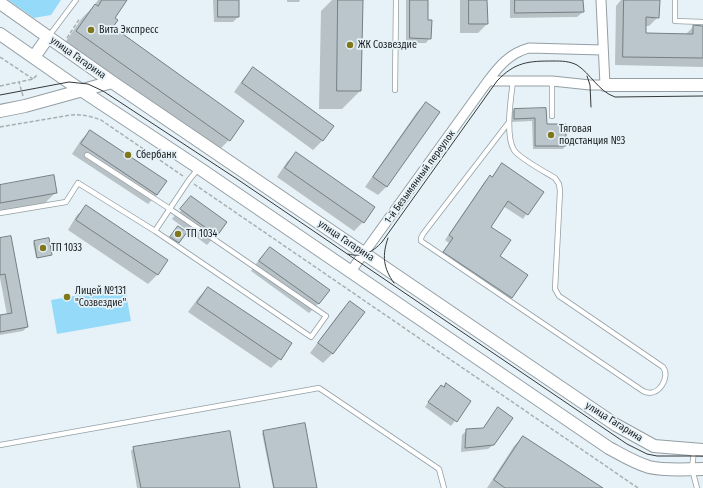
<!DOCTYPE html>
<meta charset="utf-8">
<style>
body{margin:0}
canvas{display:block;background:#e6f2f7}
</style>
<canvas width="703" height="488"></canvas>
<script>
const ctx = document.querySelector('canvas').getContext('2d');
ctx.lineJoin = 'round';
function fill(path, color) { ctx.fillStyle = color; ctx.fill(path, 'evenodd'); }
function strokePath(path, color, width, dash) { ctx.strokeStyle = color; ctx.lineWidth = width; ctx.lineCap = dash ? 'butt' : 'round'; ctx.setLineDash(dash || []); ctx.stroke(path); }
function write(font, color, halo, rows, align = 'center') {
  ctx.font = font + ' "Fira Sans Condensed",sans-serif'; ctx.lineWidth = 3.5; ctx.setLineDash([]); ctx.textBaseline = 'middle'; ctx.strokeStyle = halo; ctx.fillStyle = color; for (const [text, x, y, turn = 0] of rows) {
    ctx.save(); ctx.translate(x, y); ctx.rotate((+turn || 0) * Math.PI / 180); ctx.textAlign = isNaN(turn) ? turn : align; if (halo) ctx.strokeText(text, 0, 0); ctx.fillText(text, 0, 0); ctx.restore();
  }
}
fill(new Path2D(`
 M8 0H61L51 15 34 18Z
 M125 287 131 321 57 334 51 300Z`), '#95dbf9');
fill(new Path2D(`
 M98 0H125L113 18 111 28 242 121 229 140 216 153 64 44 82 18 94 6Z
 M213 0H238V17L233 22H214Z
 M287 0H300L299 2H287Z
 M332 0H362L360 91 342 109H319L321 11Z
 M406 0H427V20L430 38 426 43H406Z
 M460 0H486L487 24 478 33H460Z
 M510 0H582L583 12 577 17 510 18Z
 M621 0H659L658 17 649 26H645V34L685 35 694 26H703V67L615 65 616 6Z
 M254 69 333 126 322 141 313 150 234 92 244 78Z
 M426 103 387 186 378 195 365 187 417 112Z
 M545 109 546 126 565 146 563 149H533L532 121 511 122V113L514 110Z
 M90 131 166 181 157 195 148 204 72 154 81 140Z
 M296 153 363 222 354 231 277 177 287 162Z
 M502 164 542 192 523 219 503 206 489 227 512 298 507 302 440 256 449 243 445 240 485 181 490 177 491 178Z
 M0 186 56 192 43 205 0 213Z
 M191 197 216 235 207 245 172 219 182 206ZM182 206H185L178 214 177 213Z
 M87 206 167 260 157 275 148 284 68 230 77 215Z
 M178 227V242L177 243 170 238Z
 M0 239 27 327 23 331 0 335V316L7 315 0 278Z
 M34 242 51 255 36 258 33 243Z
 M270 248 319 303 309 313 251 271 261 257Z
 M208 288 280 359 271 368 188 312 199 297Z
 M350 302 363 312 332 354 323 363 310 353 341 311Z
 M446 384 470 401 451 426 425 407 436 390 441 386 443 387Z
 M467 430 493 445 488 449 461 452 462 435Z
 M264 432 316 488H273L262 433Z
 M523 437 601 488H487L514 446Z
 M134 448 239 488H137L131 451Z`), '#0003');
const building = new Path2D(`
 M102 0H127L115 18 118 20 113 27 244 121 230 141 76 31 95 4 98 6Z
 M218 0H239V17H218Z
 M338 0H363L361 91H337Z
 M410 0H428V20H432L431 39 410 38Z
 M469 0H487L488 24H469Z
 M515 0H583L584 12 515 13Z
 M624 0H660L659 18 646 17V33L693 34V25L703 26V58L623 57Z
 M253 67 334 126 323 141 242 83Z
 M426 102 440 112 387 187 373 177Z
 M546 108 547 124H566V146H535V118L514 119V109Z
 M90 130 167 181 157 195 81 144Z
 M296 152 375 207 364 223 285 168Z
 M502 163 544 192 528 215 508 201 491 227 511 240 500 256 528 275 512 298 443 252 453 238 449 235 490 175 492 177Z
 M54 175 57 193 0 203V185Z
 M191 196 227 222 217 236 180 209Z
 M86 205 168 260 158 275 76 220Z
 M178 226 187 232 179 243 170 237Z
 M11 236 28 327 0 332V315L12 313 5 274 0 275V238Z
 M49 238 52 255 37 258 34 241Z
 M270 247 330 290 319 304 259 261Z
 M208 287 292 343 281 360 197 303Z
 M350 301 365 312 333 354 318 343Z
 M446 383 471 401 457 422 428 402 441 385 444 387Z
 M498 407 513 418 494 445 465 448 466 429 483 428Z
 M305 423 317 488H274L263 431Z
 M230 431 240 488H141L133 447Z
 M523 436 603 488H505L494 480Z`);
fill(building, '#bac6cb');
strokePath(building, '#747f84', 1);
const service = new Path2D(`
 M675 0V21L703 22
 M49 36 76 0
 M395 90 396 0
 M552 116V81
 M509 122 423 234 421 238V241L643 391C658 399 671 377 663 367L565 300 559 296 555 289 560 191 559 184 555 178C545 172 519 158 514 150 505 136 511 97 513 81
 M87 155 170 209
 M0 213 66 202 78 183 155 231 311 337 326 316 170 209
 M155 231 189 180 198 169
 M0 445 319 388 439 469 444 488
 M694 450 692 469 697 488`);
const minor = new Path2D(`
 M488 81H552L590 85H605L601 0
 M351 271 488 81C499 66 510 53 529 48L602 50`);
const secondary = new Path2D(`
 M0 3 112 82 616 425 654 446 703 450
 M0 34 69 82 199 168 609 448C622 455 635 463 649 467 666 471 686 469 703 469
 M34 57 48 37
 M605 85H703
 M0 111 25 106 112 82`);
strokePath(service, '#949fa4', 6);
strokePath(minor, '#949fa4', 11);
strokePath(secondary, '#949fa4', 14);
strokePath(new Path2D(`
 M67 38 80 18
 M0 57 33 79
 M0 86 19 82
 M23 96 19 82 33 79 38 74
 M0 127 71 115C81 114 90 116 101 120L183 176
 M194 184 638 488`), '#a6b0b4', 1.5, [4, 2]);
strokePath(service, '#fff', 4.5);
strokePath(minor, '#fff', 9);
strokePath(secondary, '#fff', 12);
strokePath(new Path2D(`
 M587 76 590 85 591 107
 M0 95 69 82 88 84 103 91 237 179 627 444 647 454 657 456H703
 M388 238C382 255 383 268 394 283
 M348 254C362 258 373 252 382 242L497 81C515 62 528 61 553 61 562 61 569 61 577 65 591 74 598 91 615 97L703 96`), '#34393b', 1);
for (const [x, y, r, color] of [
 [91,30,4,"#7f771c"],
 [350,45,4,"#7f771c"],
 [551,135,4,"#7f771c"],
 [128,155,4,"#7f771c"],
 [178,234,4,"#7f771c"],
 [43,248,4,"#7f771c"],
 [67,297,4,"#7f771c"]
]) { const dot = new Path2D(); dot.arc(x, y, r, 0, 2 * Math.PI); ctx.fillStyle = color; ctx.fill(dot); strokePath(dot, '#e6f2f7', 1.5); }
write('10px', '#171b1d', '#e6f2f7', [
 ["Вита Экспресс",99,30],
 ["ЖК Созвездие",358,45],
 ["Тяговая",559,129],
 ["подстанция №3",559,141],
 ["Сбербанк",136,155],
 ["ТП 1034",186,234],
 ["ТП 1033",51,248],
 ["Лицей №131",75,291],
 ["\"Созвездие\"",75,303]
], 'left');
write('10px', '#171b1d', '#e6f2f7', [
 ["улица Гагарина",78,58,35],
 ["1-й Безымянный переулок",420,177,-54],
 ["улица Гагарина",346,241,34],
 ["улица Гагарина",614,422,32]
]);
</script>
